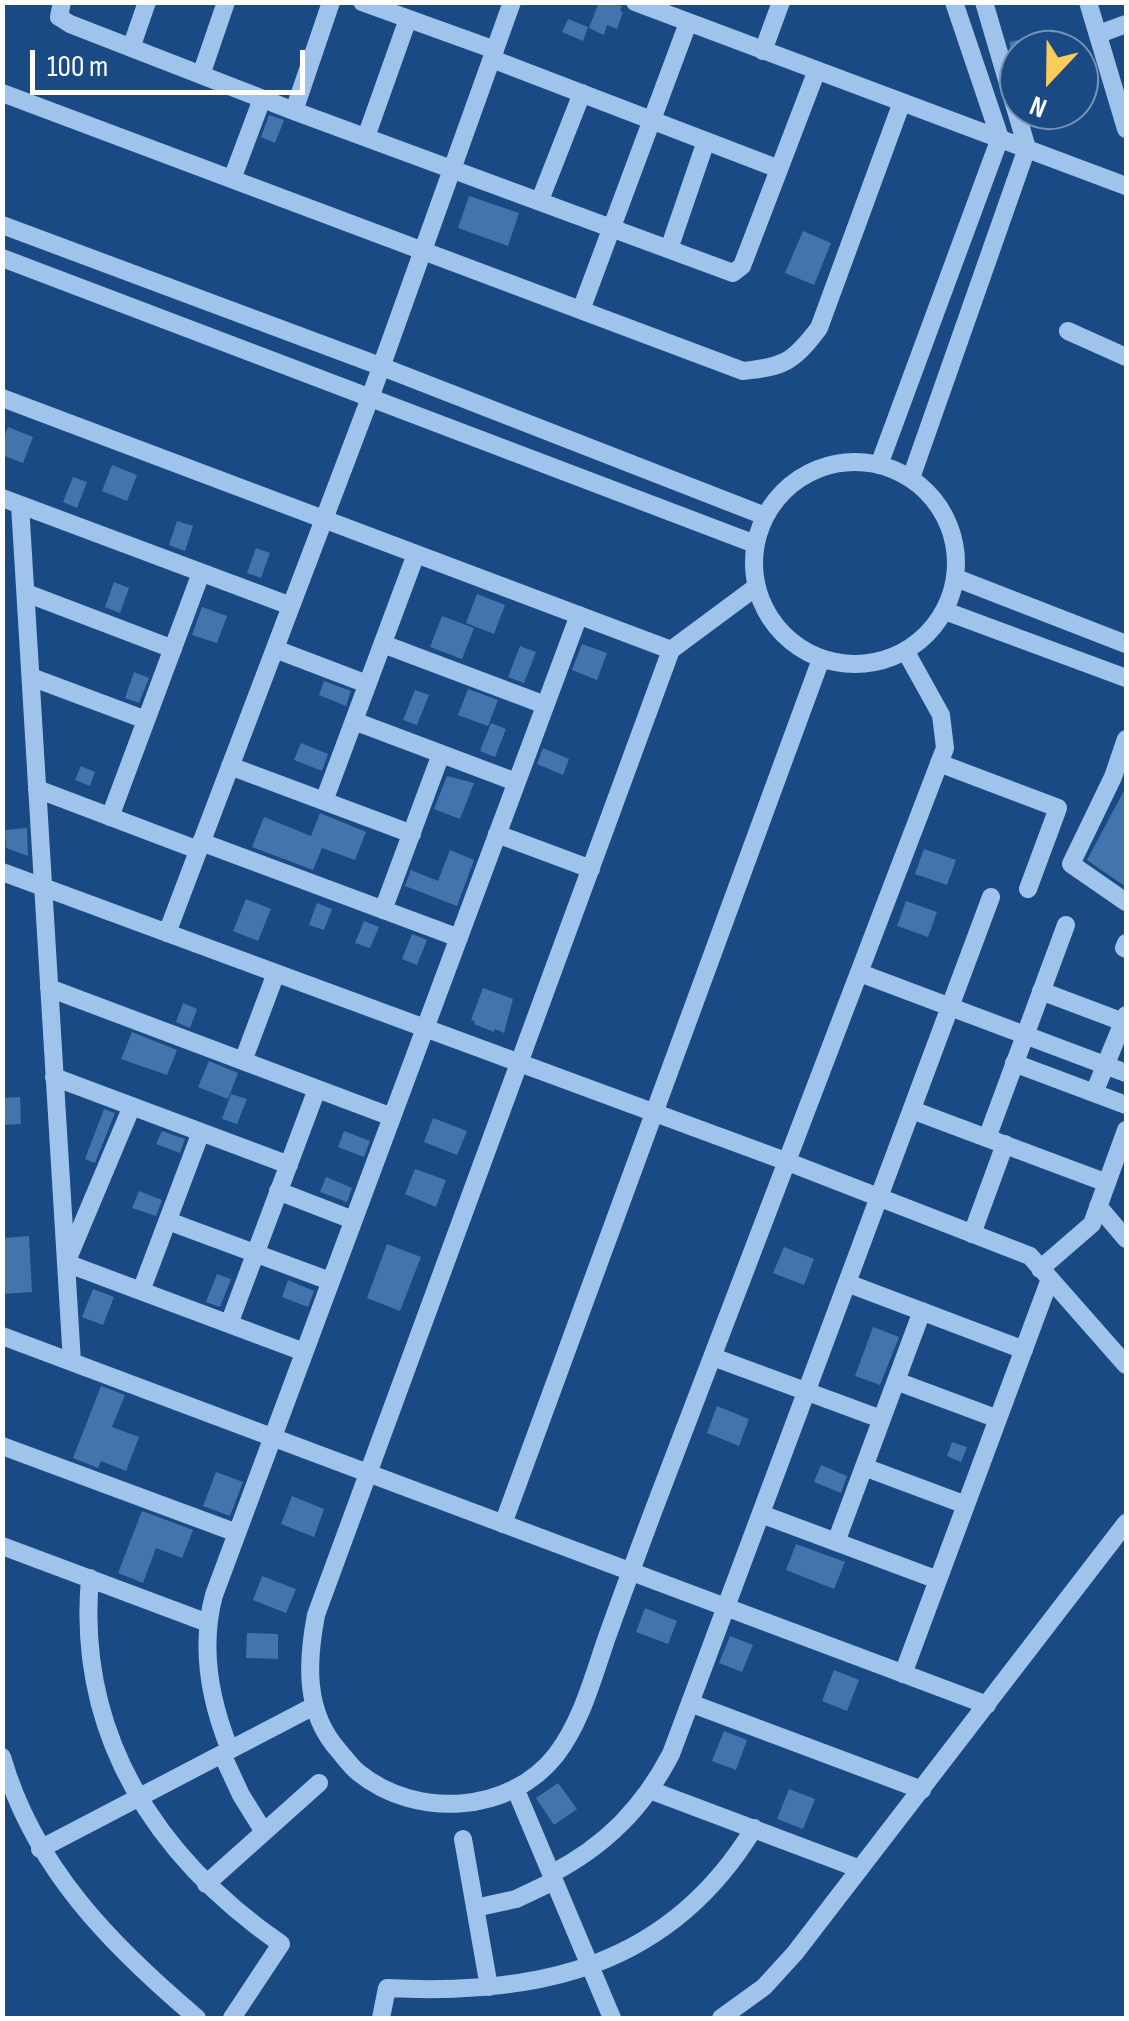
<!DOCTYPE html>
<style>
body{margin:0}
#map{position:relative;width:1129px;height:2021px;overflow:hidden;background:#1a4a83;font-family:"Sofia Sans Condensed",sans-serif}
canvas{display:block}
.frame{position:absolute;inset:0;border:5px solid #fff;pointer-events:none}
.north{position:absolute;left:999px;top:30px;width:100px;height:100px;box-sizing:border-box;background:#1a4a83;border:2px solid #7692b5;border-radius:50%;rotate:202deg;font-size:28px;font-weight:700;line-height:40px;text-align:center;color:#fff}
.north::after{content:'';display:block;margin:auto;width:35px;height:45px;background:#fdcb5b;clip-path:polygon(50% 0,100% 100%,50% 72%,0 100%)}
.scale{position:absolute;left:30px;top:50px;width:275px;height:45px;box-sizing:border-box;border:5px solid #fff;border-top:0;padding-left:12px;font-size:30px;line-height:35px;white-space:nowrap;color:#fff;-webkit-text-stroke:8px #1a4a83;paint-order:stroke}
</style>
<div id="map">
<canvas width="1129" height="2021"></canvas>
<div class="frame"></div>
<div class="north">N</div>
<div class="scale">100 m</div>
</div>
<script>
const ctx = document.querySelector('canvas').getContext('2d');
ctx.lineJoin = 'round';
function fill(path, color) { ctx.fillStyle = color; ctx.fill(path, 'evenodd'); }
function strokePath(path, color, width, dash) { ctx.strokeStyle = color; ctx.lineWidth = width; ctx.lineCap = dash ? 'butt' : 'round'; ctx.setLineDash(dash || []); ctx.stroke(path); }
fill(new Path2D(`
 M599 2 622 6 620 11 623 12 617 29 607 25 604 35 589 28Z
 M568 19 588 27 583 41 562 32Z
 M1058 31 1063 50H1011L1009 42Z
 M269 115 284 120 275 143 261 137Z
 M469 196 519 213 508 246 458 228Z
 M803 231 831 243 814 285 785 273Z
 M8 427 33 437 23 463 2 455V442Z
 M112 465 137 475 127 501 102 491Z
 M73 477 87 482 77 508 63 502Z
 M177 521 193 526 185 551 169 545Z
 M256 548 270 553 261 578 247 573Z
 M114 582 129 588 120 613 105 607Z
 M477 594 505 605 494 634 466 623Z
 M202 607 227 616 217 643 192 635Z
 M442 616 474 628 462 659 430 647Z
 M582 644 607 653 597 680 572 670Z
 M520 646 536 652 524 683 508 677Z
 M134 672 149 678 139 703 125 698Z
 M324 681 351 691 346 706 319 695Z
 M468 689 498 700 488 726 458 715Z
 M415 690 429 695 417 725 403 720Z
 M491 723 506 729 495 757 480 751Z
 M301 743 328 754 322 771 294 760Z
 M543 748 569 759 563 775 537 764Z
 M81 766 95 772 90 786 75 780Z
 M447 776 474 783 460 819 434 809Z
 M1126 787V887L1087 860Z
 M320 813 366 832 355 860 322 848 313 870 252 847 264 817 311 836Z
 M27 828 28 856 6 848 5 830Z
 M924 849 956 860 947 885 915 874Z
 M450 850 474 860 457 906 405 886 411 870 438 881Z
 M246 899 271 909 258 941 233 931Z
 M906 901 937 912 928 937 897 926Z
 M317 903 332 909 324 930 309 925Z
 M364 921 379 927 370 948 355 943Z
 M412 934 427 940 417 965 402 959Z
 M483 988 513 999 504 1033 495 1029 494 1032 474 1024 475 1021 471 1020Z
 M183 1003 197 1009 190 1028 176 1022Z
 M132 1032 177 1050 167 1075 121 1059Z
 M209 1061 238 1073 228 1099 198 1087Z
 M231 1094 247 1099 237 1124 222 1119Z
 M20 1097 21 1124 2 1125V1098Z
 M104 1109 115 1113 95 1163 85 1159Z
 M433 1118 467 1131 457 1155 424 1142Z
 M162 1131 185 1139 180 1153 156 1144Z
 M344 1131 370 1141 364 1157 338 1147Z
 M415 1169 446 1180 436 1207 405 1194Z
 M326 1177 352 1188 347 1202 320 1192Z
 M139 1191 162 1200 156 1216 132 1208Z
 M29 1236 32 1292 2 1294V1238Z
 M387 1244 421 1257 400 1311 367 1298Z
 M784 1247 814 1259 804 1285 773 1273Z
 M217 1274 231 1279 220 1307 206 1302Z
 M288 1280 314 1291 308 1307 282 1297Z
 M93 1289 114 1297 103 1325 82 1317Z
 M873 1327 899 1337 880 1385 855 1376Z
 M101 1386 125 1395 112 1427 139 1437 126 1471 101 1461 98 1468 73 1458Z
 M717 1406 749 1419 739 1446 707 1433Z
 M952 1442 967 1447 961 1462 947 1456Z
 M821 1465 847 1476 841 1493 814 1482Z
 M216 1472 243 1482 230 1516 203 1506Z
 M292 1496 324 1509 314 1537 281 1524Z
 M142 1511 193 1530 182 1558 156 1548 143 1583 118 1573Z
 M796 1544 845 1562 834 1589 786 1570Z
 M262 1576 296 1589 286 1613 253 1600Z
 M645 1608 677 1621 668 1644 636 1632Z
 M247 1633 278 1634V1659L246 1658Z
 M730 1636 753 1645 742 1672 719 1663Z
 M834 1670 859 1680 847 1711 822 1701Z
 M724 1731 747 1740 736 1770 712 1761Z
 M558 1783 577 1809 554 1825 536 1798Z
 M789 1789 815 1799 803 1829 777 1819Z`), '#4374ac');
strokePath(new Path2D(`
 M62 2 59 17 70 24 294 111 733 273 742 266 817 70
 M362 2 495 50
 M635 2 1126 186
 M1088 2 1126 129
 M1099 34 1126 24
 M131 48 147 2
 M763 51 781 2
 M492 59 779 169
 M201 75 226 2
 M2 93 743 371C785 367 794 361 819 328L902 102
 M294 111 331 2
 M366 137 408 19
 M232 179 262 99
 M540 200 582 93
 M2 225 380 366 765 516
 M669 249 706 141
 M2 258 755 544
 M581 310 688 23
 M1068 331 1126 357
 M2 398 671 650
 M754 563a101 101 0 1 1 202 0a101 101 0 1 1-202 0Z
 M879 465 1000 138 954 2
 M911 478 1027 148 984 2
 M2 498 291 606
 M20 505 72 1362
 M956 578 1126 644
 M756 587 671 650 316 1615C307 1662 304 1712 339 1751 345 1758 351 1767 359 1773 416 1819 510 1814 556 1755 582 1721 593 1677 607 1637 624 1590 641 1543 659 1496 756 1247 849 997 945 748L941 715 906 652
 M26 593 173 649
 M945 611 1126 678
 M383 644 545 705
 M275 649 367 684
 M31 677 146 720
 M354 721 516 782
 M1126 739 1113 777 1071 864 1126 902
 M939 763 1058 808 1028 889
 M230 766 412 834
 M37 789 198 850
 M324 801 416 554
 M110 817 201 573
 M497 834 591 869
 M201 842 459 938
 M2 872 788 1162 1030 1256 1126 1365
 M383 910 441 754
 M167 933 370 398 512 2
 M1126 943 1124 948 1126 949
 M860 973 1126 1073
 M49 988 392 1117
 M1041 991 1126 1023
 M243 1061 276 973
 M1014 1063 1126 1105
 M54 1077 289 1165
 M1094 1093 1126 1015
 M132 1106 66 1263 304 1352
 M912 1110 1107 1183
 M987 1138 1066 925
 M278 1191 353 1220
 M1098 1206 1126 1239
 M168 1221 330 1281
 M972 1234 1005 1144
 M1040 1269 1092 1224 1126 1130
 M847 1283 1024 1350
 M141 1291 201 1132
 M229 1324 317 1089
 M2 1336 987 1705
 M713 1357 881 1419
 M896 1381 998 1419
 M2 1446 237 1533
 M864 1467 966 1505
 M761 1514 938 1580
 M503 1524 821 659
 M836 1542 922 1311
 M2 1546 208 1623
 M90 1578C76 1735 156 1857 281 1944L232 2018
 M903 1674 1050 1279
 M690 1703 922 1790
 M230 1750C210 1701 200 1647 214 1595L579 615
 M222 1754 241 1795 264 1832
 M2 1757C34 1868 112 1946 197 2018
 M515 1788 612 2018
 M650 1790 860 1869
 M463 1839 489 1987
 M40 1849 314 1706
 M551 1874C605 1846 643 1808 671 1754L991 897
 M206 1884 319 1783
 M475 1908 516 1899 554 1881
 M381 2018 387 1988C539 1996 670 1967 754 1828
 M721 2018 764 1987 795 1953 1126 1523`), '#9fc3eb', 18);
</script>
